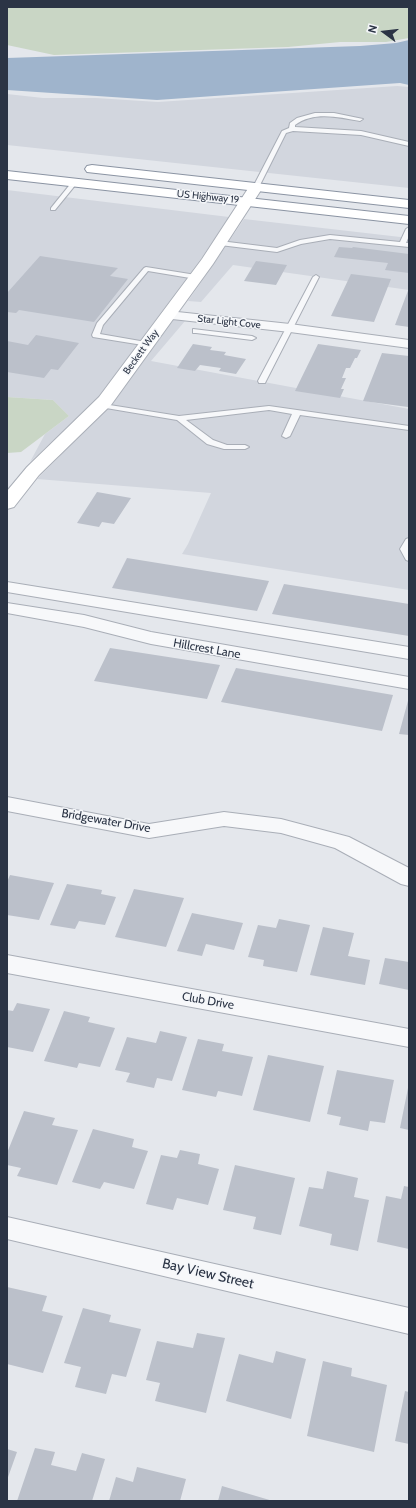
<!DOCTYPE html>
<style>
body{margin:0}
#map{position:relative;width:416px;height:1508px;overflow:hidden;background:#e4e7ec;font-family:Cabin,sans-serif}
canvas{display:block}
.frame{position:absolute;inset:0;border:8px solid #2b3445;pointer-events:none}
.north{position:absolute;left:364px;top:12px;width:40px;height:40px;-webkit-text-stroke:3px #f4f6f9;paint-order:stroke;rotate:285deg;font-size:11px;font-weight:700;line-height:16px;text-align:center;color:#2b3445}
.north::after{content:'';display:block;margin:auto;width:14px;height:18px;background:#2b3445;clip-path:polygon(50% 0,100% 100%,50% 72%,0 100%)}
</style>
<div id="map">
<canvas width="416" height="1508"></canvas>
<div class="frame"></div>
<div class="north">N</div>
</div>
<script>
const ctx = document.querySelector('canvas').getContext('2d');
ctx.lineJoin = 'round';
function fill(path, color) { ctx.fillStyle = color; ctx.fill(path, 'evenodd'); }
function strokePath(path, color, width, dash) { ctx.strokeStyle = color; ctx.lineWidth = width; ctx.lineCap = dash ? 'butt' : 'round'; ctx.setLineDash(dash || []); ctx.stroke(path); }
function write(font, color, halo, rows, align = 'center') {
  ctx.font = font + ' Cabin,sans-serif'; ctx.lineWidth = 3; ctx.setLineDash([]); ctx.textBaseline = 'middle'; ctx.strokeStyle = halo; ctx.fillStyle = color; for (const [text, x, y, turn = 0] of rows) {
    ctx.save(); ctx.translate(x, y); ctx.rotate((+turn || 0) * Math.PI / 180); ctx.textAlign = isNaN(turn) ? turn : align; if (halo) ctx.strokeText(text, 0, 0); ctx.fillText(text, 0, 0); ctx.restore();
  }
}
fill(new Path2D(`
 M397 86 409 87V188L7 145V94L43 98H96L158 102Z
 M7 190 229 217 200 260 96 400 30 462 45 434 69 416 53 400 7 397Z
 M244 219 409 238V290L233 265 201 302 188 301 215 262Z
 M174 319 185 321 151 361 409 409V590L182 554 188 544 211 493 37 479 113 403Z`), '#d2d6de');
fill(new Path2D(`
 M7 7H409V38L386 42H340L288 47 54 55 7 45Z
 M7 397 53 400 69 416 21 452 7 453Z`), '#c9d6c5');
fill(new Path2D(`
 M409 40V85L400 83 157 100 7 90V58L360 46 396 43Z`), '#9fb4cc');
fill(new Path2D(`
 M339 247 352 248 353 247 409 254V273L385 270 388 263 334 257Z
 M40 256 118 268 110 276 128 279 94 322 19 310 16 313 7 312V293Z
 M256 261 287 265 276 285 244 281Z
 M351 274 391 279 374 322 331 316Z
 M409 288V327L395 325Z
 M36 335 79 343 58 370 51 369 44 378 7 372V341L28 345Z
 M193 344 212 347 210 350 226 352 224 355 246 359 236 374 219 371 221 368 200 365 195 371 177 368Z
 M318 344 361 350 357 358H355L350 368H346L342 378H346L341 389H344L340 398 295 391Z
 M382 353 409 356 408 407 363 401Z
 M97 492 131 498 114 524 102 522 99 527 77 523Z
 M127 558 269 581 257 611 112 588Z
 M284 584 409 604V636L272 614Z
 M110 648 220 665 207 699 94 681Z
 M236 668 393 695 382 731 221 702Z
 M409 697V735L399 734Z
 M10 875 54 883 39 920 7 915V882Z
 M67 884 102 890 101 894 116 897 105 925 79 921 75 929 50 925Z
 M134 889 184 898 166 947 115 937Z
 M192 913 243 923 234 950 206 944 202 956 177 951Z
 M279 919 310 925 297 972 263 966 264 960 248 957 258 925 276 928Z
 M323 927 354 933 348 956 370 960 365 985 310 975Z
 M385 958 409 962V990L379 984Z
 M17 1003 50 1009 33 1052 7 1047V1010L13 1011Z
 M64 1011 90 1017 88 1022 115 1028 100 1067 79 1063 77 1068 44 1061Z
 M160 1031 187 1037 172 1081 157 1078 154 1088 126 1082 130 1073 115 1070 127 1037 156 1043Z
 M198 1039 224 1044 222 1051 253 1057 242 1096 218 1091 216 1097 182 1090Z
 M268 1055 324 1066 310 1122 253 1110Z
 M337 1070 394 1080 385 1123 370 1121 368 1131 339 1125 341 1117 327 1114Z
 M408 1088H409V1130L400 1128Z
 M24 1111 55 1118 52 1125 78 1130 57 1185 17 1176 21 1168 7 1165V1153Z
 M93 1129 134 1139 132 1147 148 1151 134 1189 104 1182 100 1189 72 1182Z
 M180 1150 200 1154 198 1164 219 1169 208 1205 177 1198 173 1210 146 1204 161 1155 177 1158Z
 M235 1165 295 1178 281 1235 253 1229 256 1217 223 1210Z
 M327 1171 358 1178 354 1197 369 1200 358 1251 330 1245 332 1234 299 1226 309 1187 323 1189Z
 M404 1186 409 1187V1249L377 1242 386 1196 401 1199Z
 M7 1287 47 1296 42 1311 63 1316 43 1373 7 1364Z
 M83 1308 111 1315 109 1322 141 1329 126 1377 112 1374 106 1394 75 1387 81 1367 64 1363Z
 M197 1333 225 1338 206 1413 155 1401 160 1383 146 1380 157 1341 193 1348Z
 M276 1351 306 1359 291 1419 226 1401 239 1354 273 1363Z
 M323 1361 352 1368 351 1376 387 1385 374 1452 307 1436Z
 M405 1391 409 1392V1444L395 1441Z
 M35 1448 55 1452 51 1465 76 1471 82 1453 105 1459 92 1501H17Z
 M7 1449 17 1452 7 1480Z
 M137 1467 186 1479 180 1501H109L116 1477 133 1482Z
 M222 1486 273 1501H218Z`), '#bbc0ca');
const lane = new Path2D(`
 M315 113H334L363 119 360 121C338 117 314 111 295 125V127L361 131 409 142V146L361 135 293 131 286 133 259 187 254 188 253 187 282 131 289 128 290 123 297 118Z
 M72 182 77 183 55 210H51V208Z
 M409 227V236L406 243H409V247L330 239 301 244 277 252 220 245 217 243 220 241 277 248 300 240 330 235 400 242 406 229Z
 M146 267 196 275 199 277 196 279 148 271 103 325 100 334 146 342H149V346L93 337 92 335 97 323 144 268Z
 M316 275 319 277 266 381 265 383H259L258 381 313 277Z
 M193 329 252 336 256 338 252 340 196 333H193Z
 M97 403 179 416 269 406 409 426V430L300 415 290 436 286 438 282 436 292 414 269 410 186 420 213 440 227 445H245L249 447 245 449H224L207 444 177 420 100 407 96 405Z
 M409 538V561L406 560 400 549 406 539Z`);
const street = new Path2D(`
 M168 311 290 324 409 340V348L290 332 163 318 161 315 163 312Z
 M7 582 409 647V659L7 592Z
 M7 603 84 615 151 632 409 677V689L151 644 84 627 7 613Z
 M7 797 149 824 224 812 281 819 349 837 409 868V886L401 884 335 848 281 833 224 826 149 838 7 811Z
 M7 955 409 1029V1047L7 973Z
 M7 1217 409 1308V1334L7 1239Z`);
const secondary = new Path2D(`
 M256 183 261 184 263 187 213 264 111 405 39 475 14 507 7 509V491L27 467 99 397 202 259 251 184Z`);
const highway = new Path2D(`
 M92 165 409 200V208L87 172 85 169 87 166Z
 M7 171 409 216V224L7 179Z`);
strokePath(lane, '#a9aeb7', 2);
strokePath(street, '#a9aeb7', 2);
strokePath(secondary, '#a9aeb7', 2);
strokePath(highway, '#8b94a3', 2);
fill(lane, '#f7f8fa');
fill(street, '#f7f8fa');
fill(secondary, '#fff');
fill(highway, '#fff');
write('10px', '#2b3445', '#f4f6f9', [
 ["US Highway 19",208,197,6],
 ["Star Light Cove",229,322,6],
 ["Beckett Way",141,352,-54]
]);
write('12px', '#2b3445', '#f4f6f9', [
 ["Hillcrest Lane",207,649,10],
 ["Bridgewater Drive",106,821,10],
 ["Club Drive",208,1001,10]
]);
write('14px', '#2b3445', '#f4f6f9', [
 ["Bay View Street",208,1274,13]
]);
</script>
